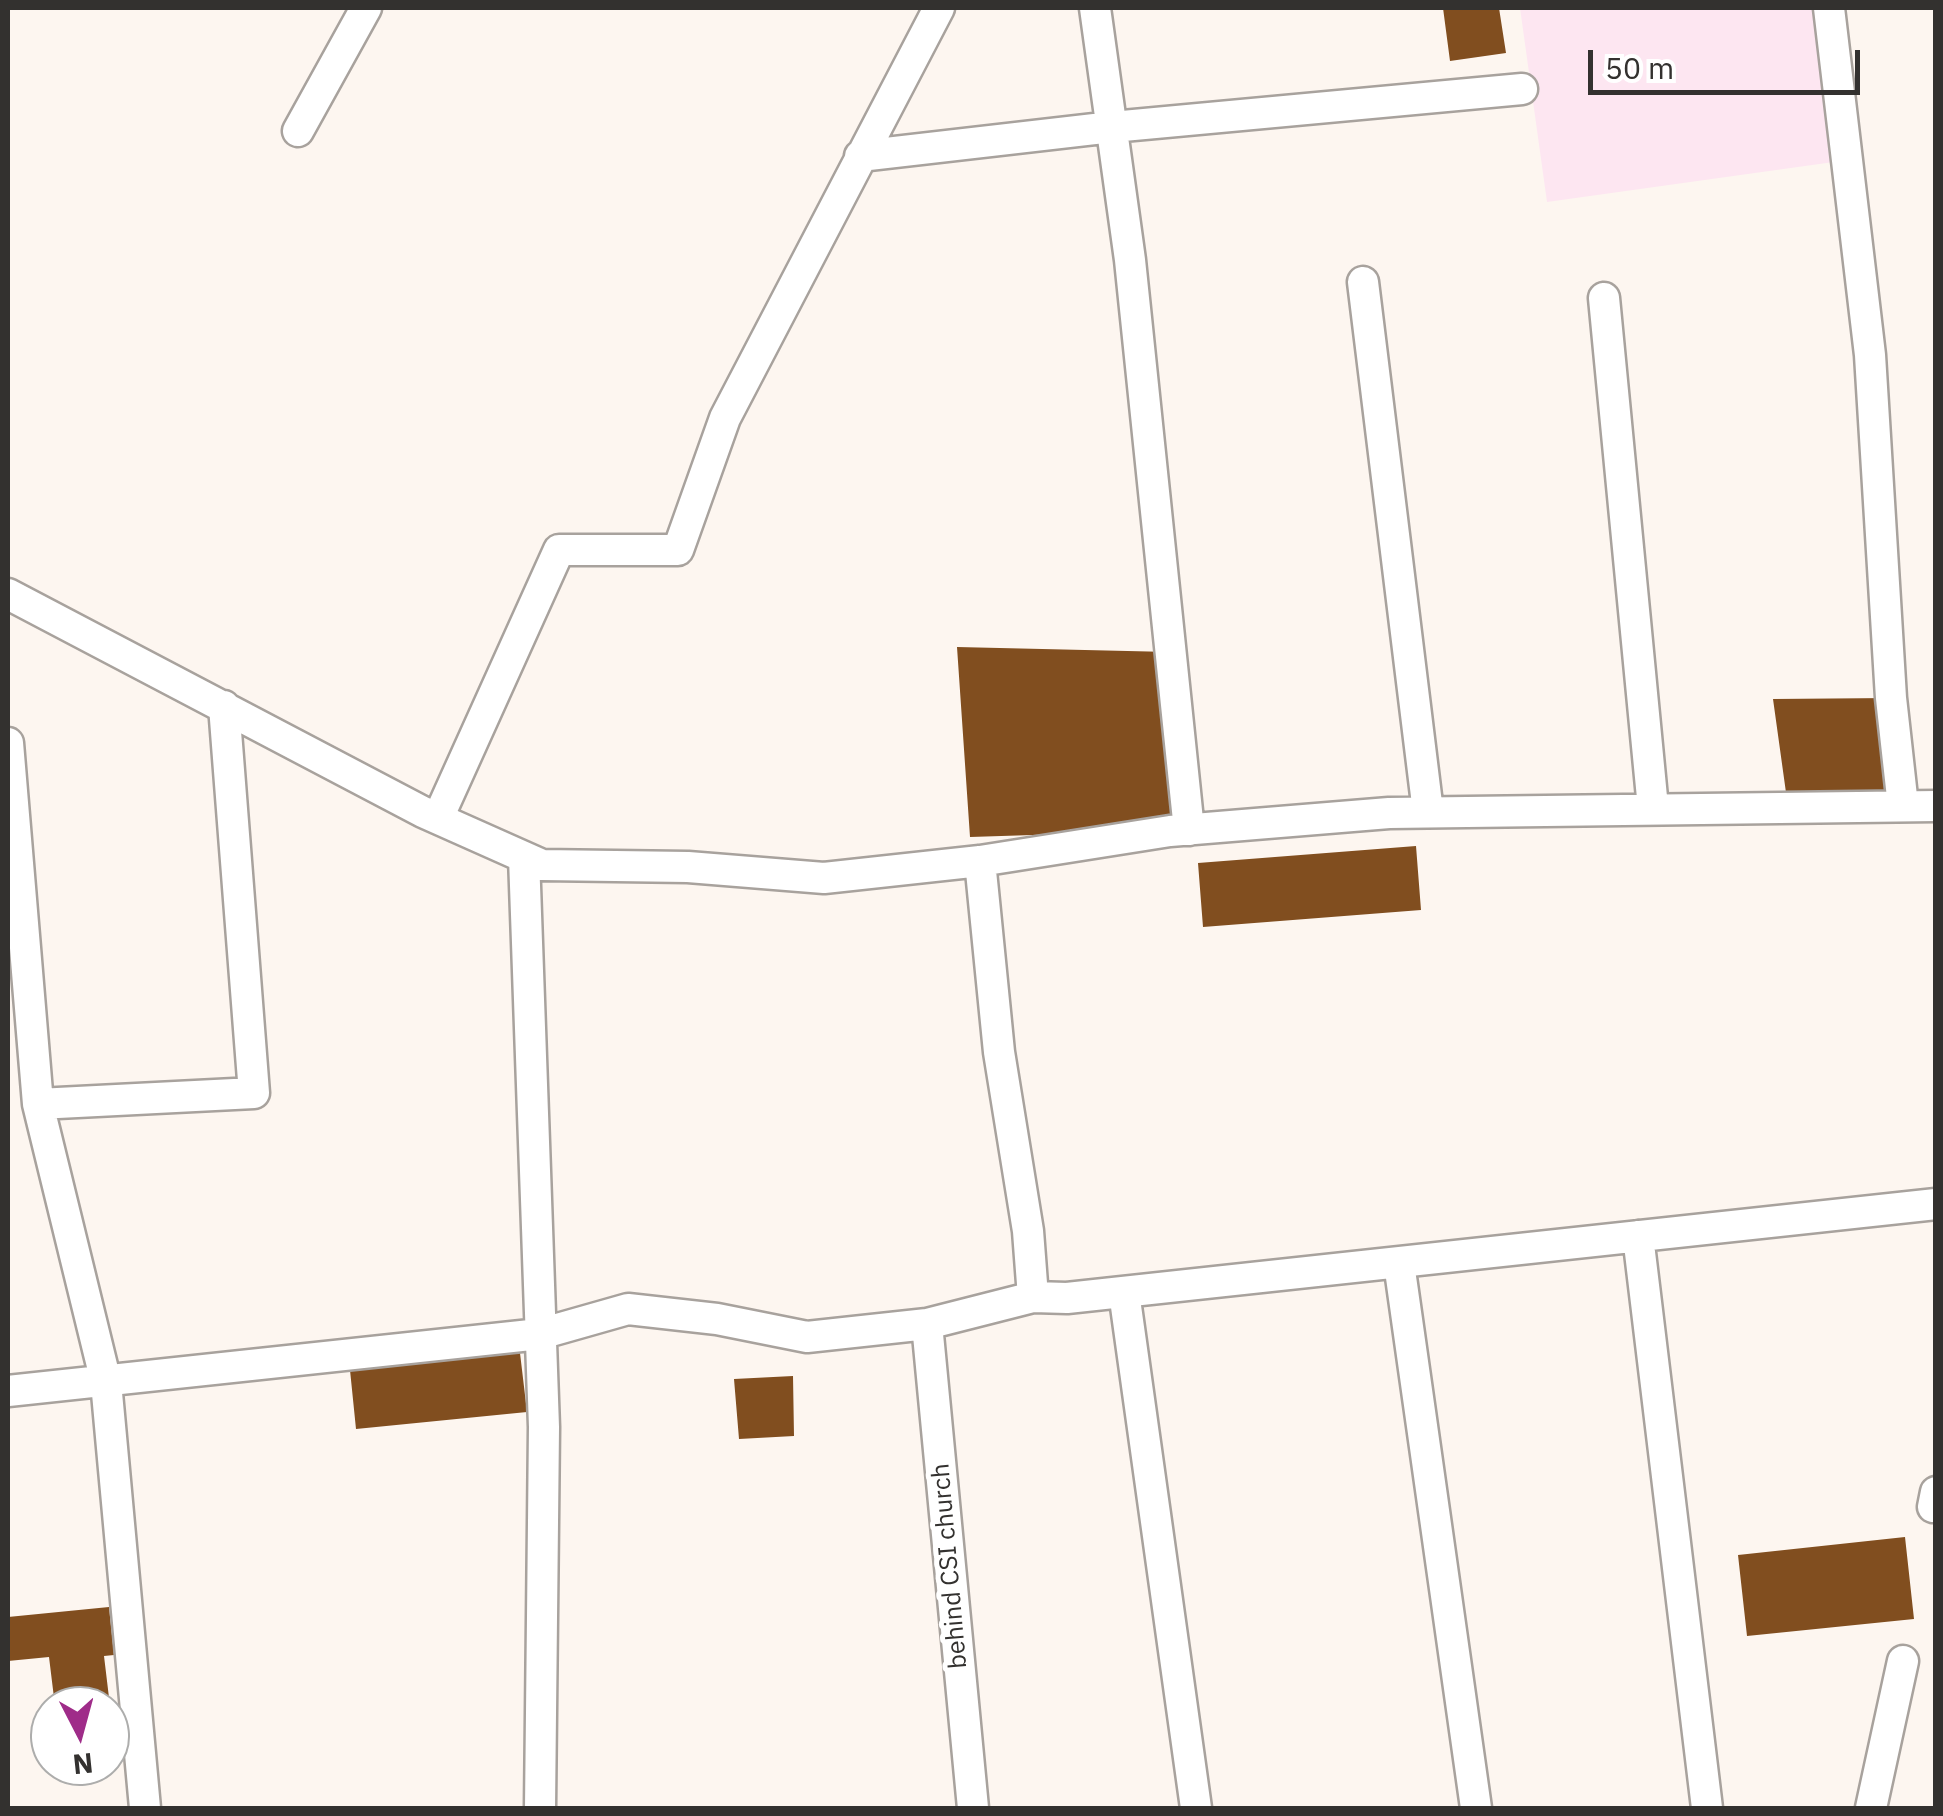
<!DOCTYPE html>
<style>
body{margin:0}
#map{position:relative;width:1943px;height:1816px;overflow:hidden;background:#fdf6f0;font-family:"IBM Plex Sans",sans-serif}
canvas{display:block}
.frame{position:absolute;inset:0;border:10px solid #33312f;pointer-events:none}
.north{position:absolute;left:30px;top:1686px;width:100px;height:100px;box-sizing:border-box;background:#fff;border:2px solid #adadac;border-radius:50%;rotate:174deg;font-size:28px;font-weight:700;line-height:40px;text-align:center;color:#33312f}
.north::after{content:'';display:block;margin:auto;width:35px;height:45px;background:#9f2c89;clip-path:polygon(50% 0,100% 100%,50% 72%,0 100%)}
.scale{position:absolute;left:1588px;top:50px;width:272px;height:45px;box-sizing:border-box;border:5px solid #33312f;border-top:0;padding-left:12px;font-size:30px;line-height:35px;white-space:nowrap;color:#33312f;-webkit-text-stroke:8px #fff;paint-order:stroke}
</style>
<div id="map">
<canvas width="1943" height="1816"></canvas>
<div class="frame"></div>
<div class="north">N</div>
<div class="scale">50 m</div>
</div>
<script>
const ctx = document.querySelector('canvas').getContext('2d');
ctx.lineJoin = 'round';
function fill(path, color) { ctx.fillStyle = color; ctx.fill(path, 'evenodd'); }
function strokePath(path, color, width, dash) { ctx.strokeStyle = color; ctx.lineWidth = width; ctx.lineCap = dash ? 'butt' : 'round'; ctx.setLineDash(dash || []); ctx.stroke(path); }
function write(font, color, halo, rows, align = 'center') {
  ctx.font = font + ' "IBM Plex Sans",sans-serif'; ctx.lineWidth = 10; ctx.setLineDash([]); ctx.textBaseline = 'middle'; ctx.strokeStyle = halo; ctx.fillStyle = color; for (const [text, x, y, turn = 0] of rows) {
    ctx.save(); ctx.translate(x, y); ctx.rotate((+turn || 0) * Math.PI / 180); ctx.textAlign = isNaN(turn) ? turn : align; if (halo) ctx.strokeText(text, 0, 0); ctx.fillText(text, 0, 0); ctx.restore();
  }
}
fill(new Path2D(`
 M1520 8H1828L1848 160 1547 202Z`), '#fde6f1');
fill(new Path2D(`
 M1443 8H1499L1506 53 1450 61Z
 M957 647 1170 652 1189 830 970 837Z
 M1891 698 1903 806 1788 807 1773 699Z
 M1416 846 1421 910 1203 927 1198 863Z
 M520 1353 527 1412 356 1429 350 1370Z
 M793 1376 794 1436 739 1439 734 1379Z
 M1905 1537 1914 1619 1747 1636 1738 1555Z
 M109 1607 114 1655 104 1656 110 1706H55L49 1657 8 1661V1617Z
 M50 1723V1751L37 1752 34 1725Z`), '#814e1f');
const minor = new Path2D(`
 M1095 8 1130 260 1189 830
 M1829 8 1870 355 1891 698 1903 806
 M298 131 366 8
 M860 156 1112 127 1522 89
 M1363 282 1428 812
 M1604 298 1653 808
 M8 594 423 812 542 865 688 867 824 878 980 861 1170 831 1389 813 1936 806
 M8 743 38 1104 106 1382 145 1808
 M438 818 559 550H678L725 418 939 8
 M524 857 544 1427 540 1808
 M980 861 999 1052 1028 1231 1033 1297 1067 1298 1936 1204
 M38 1104 254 1093 224 706
 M1638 1236 1707 1808
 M1399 1263 1476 1808
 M1124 1292 1196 1808
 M927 1324 973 1808
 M8 1391 540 1334 628 1309 717 1319 807 1337 927 1324 1033 1297
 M1933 1507 1936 1492
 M1871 1808 1903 1661`);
strokePath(minor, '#a8a29d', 35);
strokePath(minor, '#fff', 30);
write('25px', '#33312f', '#fff', [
 ["behind CSI church",950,1566,-95]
]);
</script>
